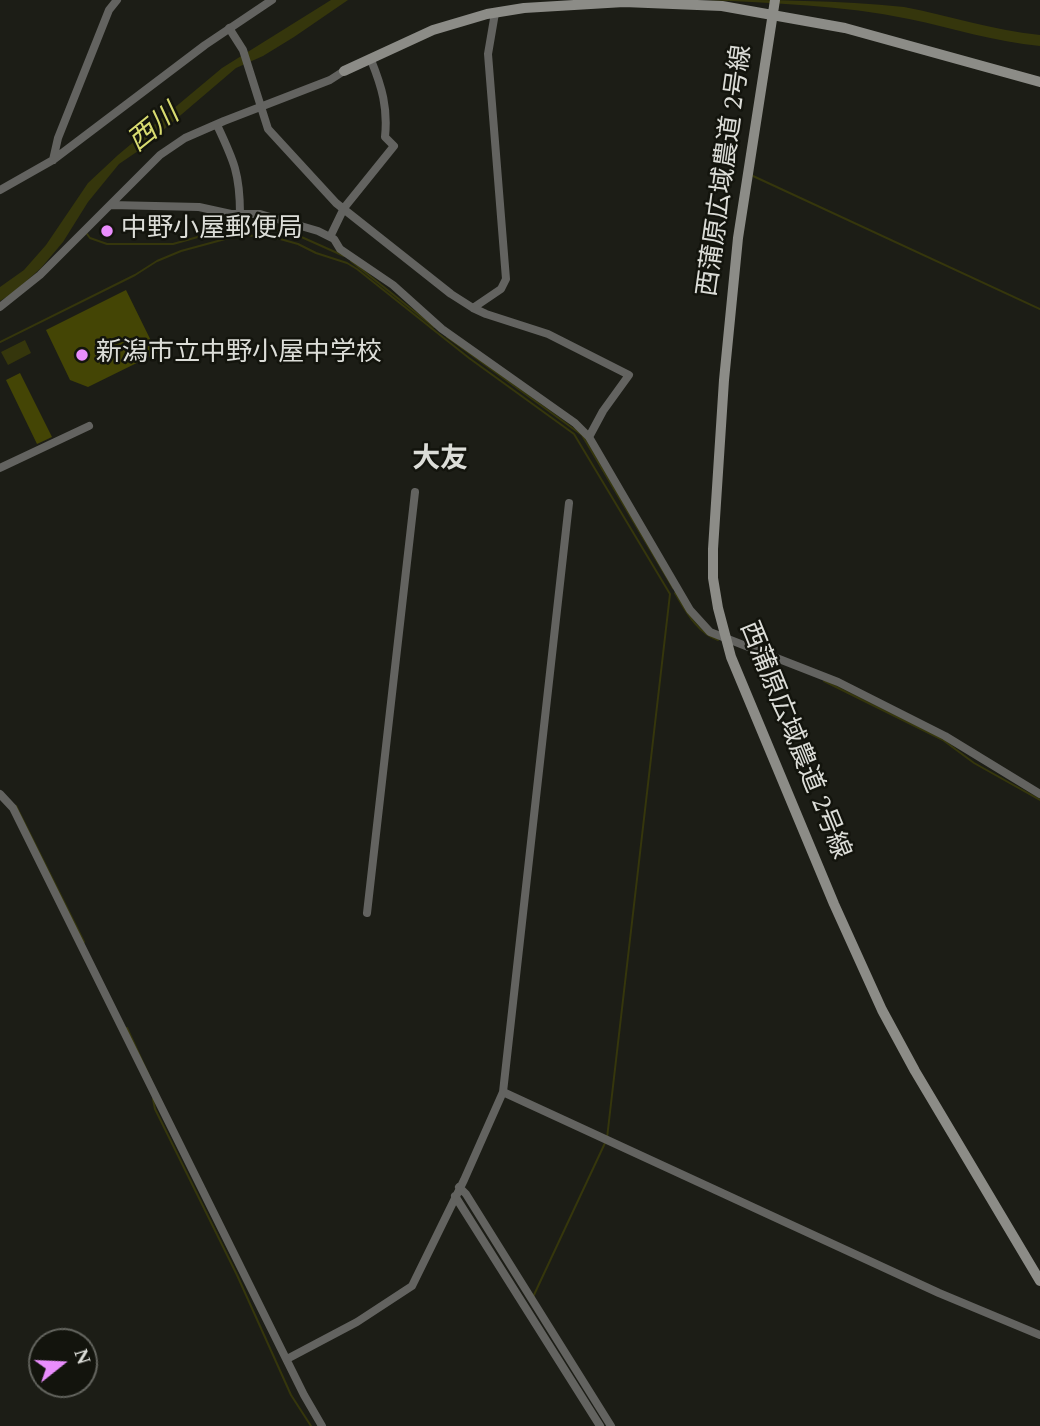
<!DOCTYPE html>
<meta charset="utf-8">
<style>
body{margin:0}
#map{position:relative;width:1040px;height:1426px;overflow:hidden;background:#1c1d16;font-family:Spectral,serif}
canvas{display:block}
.north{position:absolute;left:28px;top:1328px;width:70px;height:70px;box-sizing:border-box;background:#13140d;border:2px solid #63645e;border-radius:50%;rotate:72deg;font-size:19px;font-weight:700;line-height:28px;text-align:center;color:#dcddd8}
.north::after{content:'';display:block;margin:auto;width:24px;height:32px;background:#ea8dfd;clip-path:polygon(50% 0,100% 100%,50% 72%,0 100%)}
</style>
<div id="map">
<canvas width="1040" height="1426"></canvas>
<div class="north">N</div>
</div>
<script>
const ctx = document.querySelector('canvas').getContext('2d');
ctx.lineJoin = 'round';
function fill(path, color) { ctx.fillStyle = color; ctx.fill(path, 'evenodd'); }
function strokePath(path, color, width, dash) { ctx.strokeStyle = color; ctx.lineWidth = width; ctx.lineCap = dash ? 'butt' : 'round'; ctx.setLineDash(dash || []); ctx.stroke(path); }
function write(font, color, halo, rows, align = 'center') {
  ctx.font = font + ' Spectral,"Noto Sans JP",serif'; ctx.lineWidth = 5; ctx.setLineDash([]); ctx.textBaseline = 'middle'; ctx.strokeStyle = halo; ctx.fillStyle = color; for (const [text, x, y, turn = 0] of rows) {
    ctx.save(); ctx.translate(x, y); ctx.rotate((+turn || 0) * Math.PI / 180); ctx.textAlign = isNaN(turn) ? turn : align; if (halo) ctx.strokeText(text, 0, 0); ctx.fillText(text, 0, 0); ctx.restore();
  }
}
fill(new Path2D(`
 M126 290 157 353 88 387 70 380 46 330Z
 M20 373 52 437 37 444 6 380Z`), '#444505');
fill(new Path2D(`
 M331 0H348L294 37 263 56 236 68 141 149 119 164 88 202 63 242 41 268 13 293 0 301V287L24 270 46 245 88 183 118 155 222 68Z
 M706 0C771 0 839 0 904 7 951 16 991 30 1040 35V46C995 42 953 28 909 19 842 5 773 3 706 0Z
 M25 340 31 353 8 365 1 352Z`), '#35360c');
strokePath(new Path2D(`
 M753 176 1040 309
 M87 234 90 238 107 244H173L233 227 288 231 344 256
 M351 261 434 327
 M447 337 582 435 673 588
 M0 342 135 275 157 261 181 251 240 235 273 237 298 244 316 253 347 263 357 269 469 358 574 434 670 594 607 1138
 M675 593C686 611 697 633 718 640
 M824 681 943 740 974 763 1040 800
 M16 806 84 942
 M127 1028 151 1080
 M153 1099 155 1109 237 1275 291 1395 311 1426
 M533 1297 605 1143`), '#35360c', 2);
strokePath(new Path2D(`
 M229 28 243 50 268 129 336 203 451 294 473 308 486 314 548 334 629 375 603 411 589 437
 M217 125C234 161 240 174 240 214
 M53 160 58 138 109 10 117 0
 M0 190 53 160 205 45 272 0
 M111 205 199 207 231 214H260L318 231 334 239 340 249 393 285 442 329 575 423 589 437 690 610 710 632 838 682 945 736 1040 794
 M330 237 344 208 394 146 385 137C388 108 382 87 371 60
 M0 307 40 275 160 155 185 138 224 121 330 80 344 71
 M473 308 501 289 506 279 488 54 495 13
 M0 468 89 426
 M0 794 13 808 304 1395 322 1426
 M367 913 415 492
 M503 1092 939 1293 1040 1335
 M459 1187 466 1194 611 1426
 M455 1196 600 1426
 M287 1359 357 1322 412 1286 464 1180 503 1092 569 503`), '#636360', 8);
strokePath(new Path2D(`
 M775 0 738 238 724 380 713 549V578L718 608 731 657 834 904 882 1010 915 1071 1040 1281
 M344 71 433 30 487 14 524 8 624 2 722 6 845 28 1040 82`), '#8c8c87', 10);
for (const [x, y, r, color] of [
 [107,231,7,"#ea8dfd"],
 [82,355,7,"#ea8dfd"]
]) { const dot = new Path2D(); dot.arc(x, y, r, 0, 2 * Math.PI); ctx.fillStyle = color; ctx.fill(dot); strokePath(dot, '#13140d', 2.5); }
write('26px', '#dcddd8', '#13140d', [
 ["西蒲原広域農道 2号線",727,171,-82],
 ["西蒲原広域農道 2号線",793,741,68]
]);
write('26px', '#dcddd8', '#13140d', [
 ["中野小屋郵便局",121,231],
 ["新潟市立中野小屋中学校",96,355]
], 'left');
write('italic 28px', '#d8db70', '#13140d', [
 ["西川",155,130,-39]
]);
write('bold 28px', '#dcddd8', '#13140d', [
 ["大友",440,462]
]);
</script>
